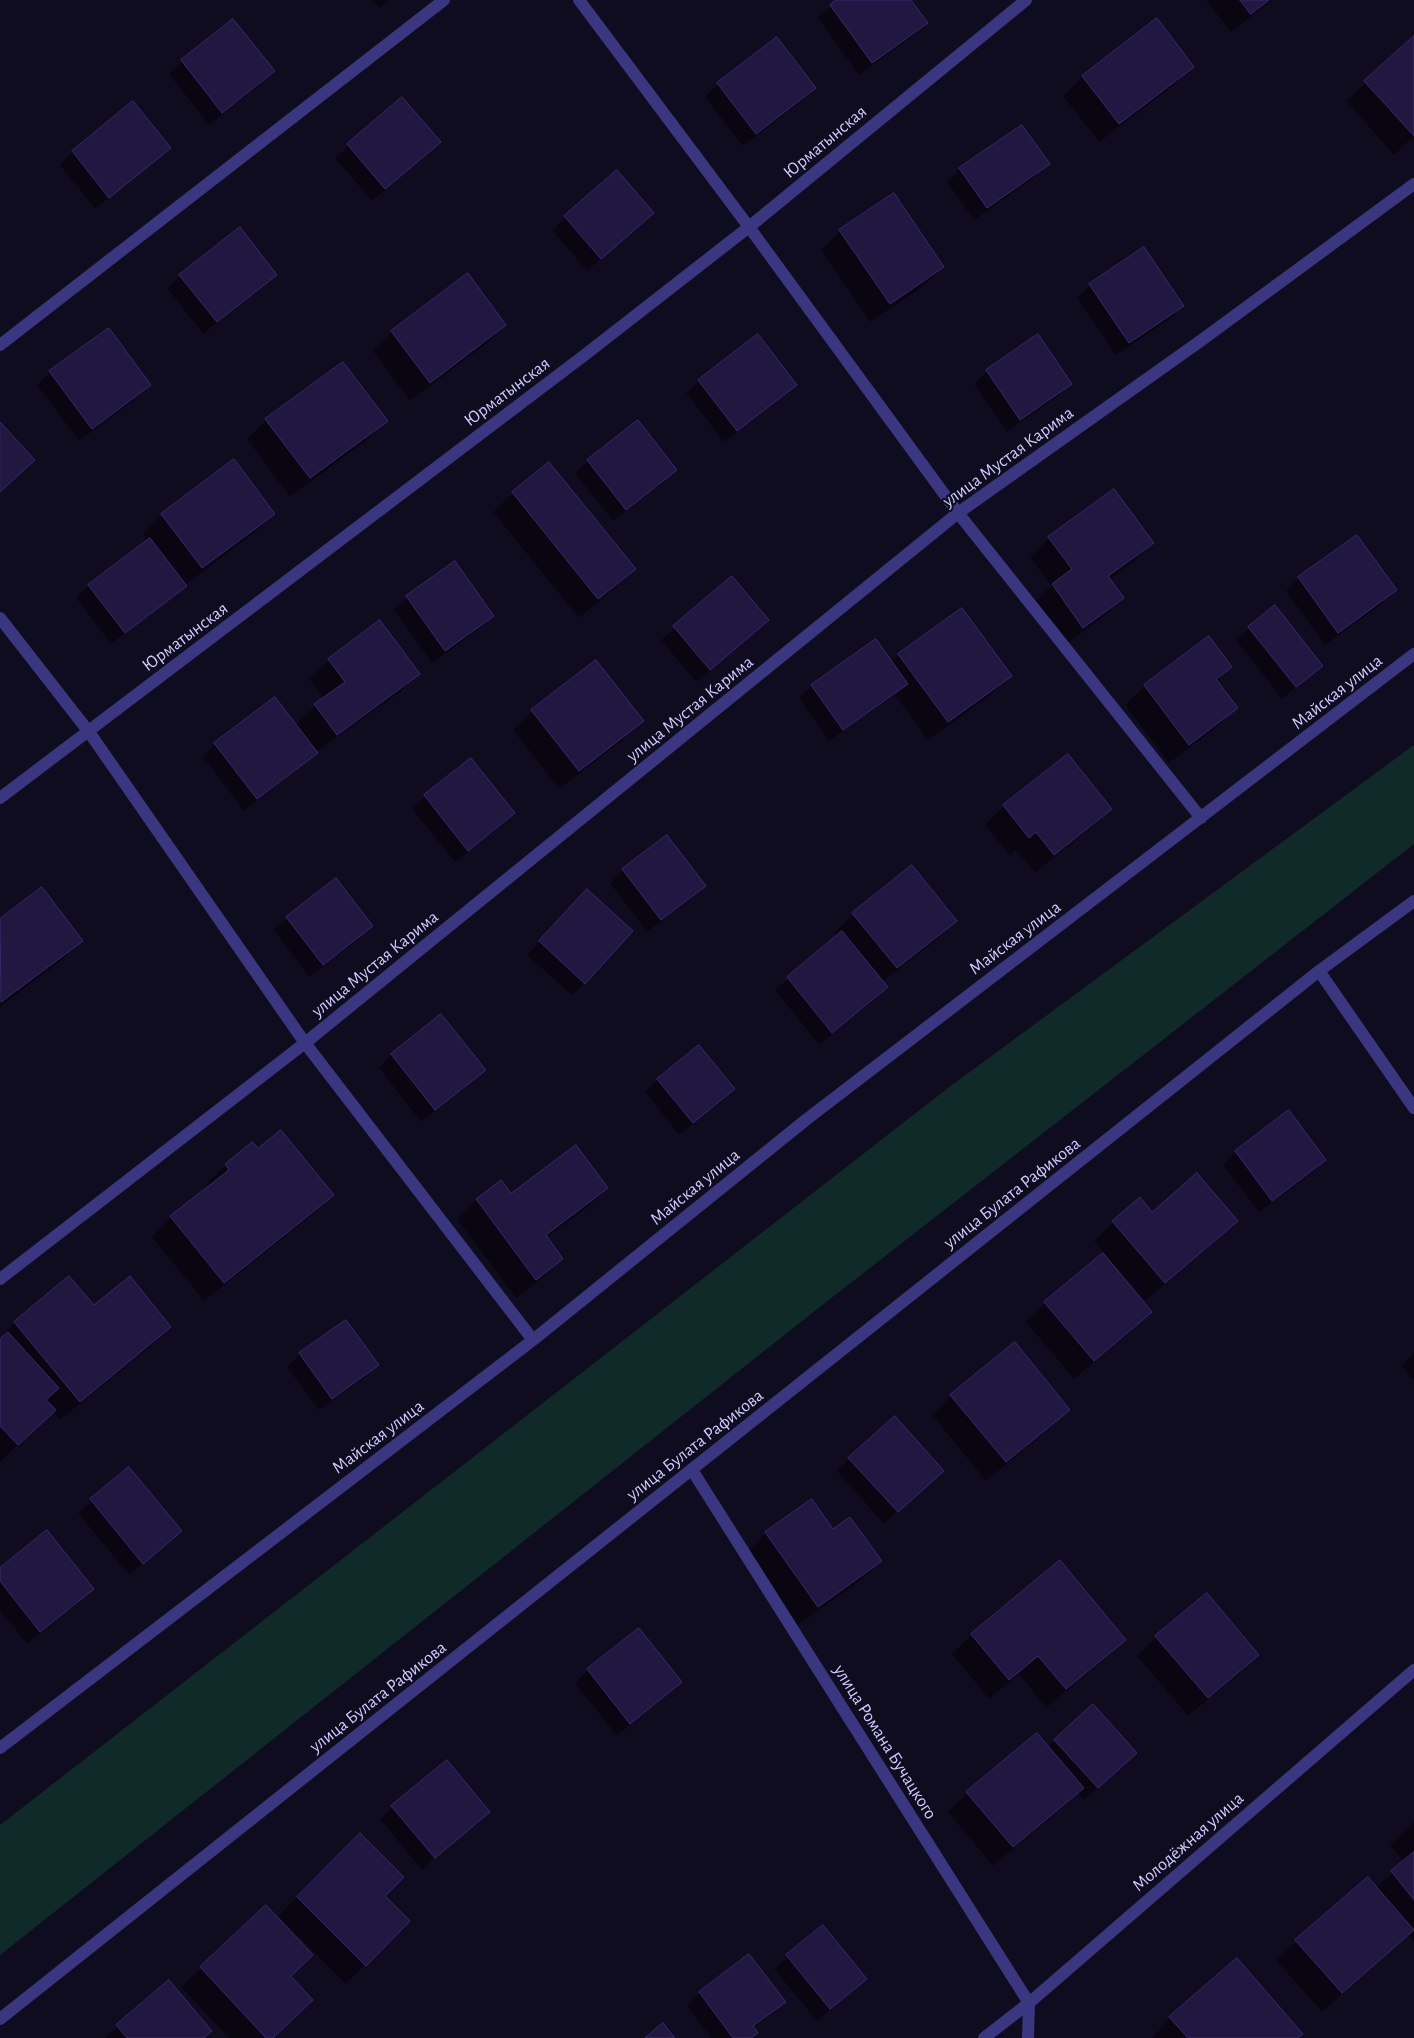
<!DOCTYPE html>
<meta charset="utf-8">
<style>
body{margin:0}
canvas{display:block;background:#100c20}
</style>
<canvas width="1414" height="2038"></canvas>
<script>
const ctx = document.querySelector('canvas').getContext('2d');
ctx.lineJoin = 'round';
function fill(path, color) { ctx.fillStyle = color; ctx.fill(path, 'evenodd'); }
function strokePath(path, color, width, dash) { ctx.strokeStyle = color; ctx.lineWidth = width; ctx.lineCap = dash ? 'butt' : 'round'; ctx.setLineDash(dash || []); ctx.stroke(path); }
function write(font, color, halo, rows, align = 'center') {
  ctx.font = font + ' "Alegreya Sans",sans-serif'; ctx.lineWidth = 4; ctx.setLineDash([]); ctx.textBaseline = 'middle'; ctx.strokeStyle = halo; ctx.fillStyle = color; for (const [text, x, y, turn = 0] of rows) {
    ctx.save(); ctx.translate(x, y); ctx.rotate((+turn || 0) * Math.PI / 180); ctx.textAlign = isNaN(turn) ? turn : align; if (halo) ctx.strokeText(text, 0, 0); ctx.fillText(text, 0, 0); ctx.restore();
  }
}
fill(new Path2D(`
 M1414 745V844L816 1310 0 1955V1825L948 1088Z`), '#0f2a29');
fill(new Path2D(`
 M373 0H390L379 8Z
 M838 0H909L926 23 913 36 859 75 818 18Z
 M1206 0H1272L1231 32Z
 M1157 20 1192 66 1173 86 1099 142 1063 96 1082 77Z
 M233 21 274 71 261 84 209 125 169 74 182 61Z
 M1414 38V136L1394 155 1346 101Z
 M777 39 815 88 802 101 743 146 705 97 718 84Z
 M402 99 426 154 372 201 335 158Z
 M133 103 169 148 156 160 95 209 60 165 72 152Z
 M1048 164 1035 177 974 220 947 182 960 169Z
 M617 172 652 213 587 271 552 230Z
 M840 231 943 267 924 286 870 322 821 250Z
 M275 275 262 288 203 334 167 288 180 276Z
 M1090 285 1183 306 1170 319 1116 355 1077 298Z
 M505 325 486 344 410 401 373 351 392 332Z
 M1038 335 1071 383 1058 396 1007 432 974 384 987 371Z
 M50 372 150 385 137 398 79 441 37 385Z
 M699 381 795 385 783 397 724 442 686 393Z
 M266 420 386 421 367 440 290 497 247 439Z
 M234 461 273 513 254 533 185 585 172 598 111 644 76 598 89 585 148 541 143 534 162 515Z
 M588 461 675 470 662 483 613 521 575 473Z
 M549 464 634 569 615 588 579 618 493 512 513 493Z
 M1357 536 1395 590 1383 603 1325 645 1286 591 1299 578Z
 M1049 538 1152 543 1133 562 1109 580 1122 598 1103 617 1064 646 1033 604 1051 586 1030 557Z
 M732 578 768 620 696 682 661 640Z
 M407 597 492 616 479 629 432 663 394 610Z
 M380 622 418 674 399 693 316 752 303 765 244 811 203 757 215 744 295 725 324 698 309 679 329 660Z
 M1249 628 1321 666 1282 699 1236 640Z
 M1209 638 1231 667 1216 681 1236 708 1217 727 1169 763 1125 705 1145 686Z
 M899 655 1010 676 991 695 928 740 895 695 829 741 799 698 812 685 891 663Z
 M532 711 642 721 623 740 559 789 513 730Z
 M1067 755 1110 809 1091 828 1035 873 1016 850 1010 856 985 825 1004 806Z
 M471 760 513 813 501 826 455 862 412 809 425 796Z
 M667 837 704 886 691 899 647 932 610 883 623 870Z
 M42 889 81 940 62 960 0 1007V921Z
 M574 903 585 983 572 995 527 955Z
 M853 914 955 921 936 940 882 982 886 987 874 1000 819 1045 775 990 837 937 834 933Z
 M287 918 371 926 359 939 309 977 274 930Z
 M441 1016 484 1070 471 1082 421 1122 379 1068 391 1055Z
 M658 1079 734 1089 721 1102 679 1135 645 1092Z
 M1289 1112 1325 1160 1312 1173 1259 1212 1223 1165 1236 1152Z
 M252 1143 258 1150 332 1195 313 1214 204 1301 152 1237 171 1217 209 1187 206 1184 225 1165Z
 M500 1181 511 1195 607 1188 588 1207 546 1238 562 1259 542 1278 516 1298 457 1219 476 1200Z
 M1236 1221 1217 1240 1145 1301 1094 1241 1113 1222Z
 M69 1277 94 1307 170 1327 151 1346 60 1420 53 1411 0 1462V1337L14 1323Z
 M1045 1303 1150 1312 1131 1331 1074 1379 1026 1322Z
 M1014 1344 1068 1410 1049 1429 986 1481 932 1415 951 1396Z
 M1414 1352V1381L1402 1365Z
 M300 1354 377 1365 364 1378 319 1410 287 1367Z
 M849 1458 942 1471 884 1524 837 1471Z
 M129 1469 180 1531 129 1575 78 1513Z
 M766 1533 881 1561 861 1580 798 1625 747 1552Z
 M1060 1562 1125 1639 1105 1659 1046 1708 1019 1674 989 1699 952 1654 971 1635Z
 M0 1570 92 1589 80 1601 27 1644 0 1610Z
 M638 1630 680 1682 667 1695 617 1736 575 1683 588 1670Z
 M1156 1637 1258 1655 1239 1674 1188 1716 1137 1656Z
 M1055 1740 1122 1765 1084 1800 1078 1793 1063 1807 993 1866 948 1812 967 1793 1048 1747Z
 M392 1807 489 1812 477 1824V1822L429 1861 431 1862 422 1870 380 1819Z
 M1414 1822V1942L1408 1934 1322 2012 1276 1960 1367 1878 1376 1888 1404 1862 1390 1845Z
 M360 1835 384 1896 409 1921 346 1984 278 1916Z
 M266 1907 272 2038H229L181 1987Z
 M822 1927 865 1979 817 2021 774 1969Z
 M749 1956 784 2002 771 2015 753 2028 757 2033 751 2038H711L687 2006 699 1993Z
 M1170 2018 1297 2038H1152Z
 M117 2026 203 2038H105Z`), '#0007');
const building = new Path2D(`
 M836 0H911L928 23 872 63 830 5Z
 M1240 0H1269L1251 14Z
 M1157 18 1194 67 1119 124 1082 76Z
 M233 19 275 71 222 113 181 60Z
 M1414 36V136L1364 81Z
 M777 37 816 88 756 134 717 83Z
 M402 97 441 142 385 189 347 144Z
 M133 101 171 148 109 198 72 151Z
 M1022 125 1050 164 987 208 959 168Z
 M617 170 654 213 601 259 564 216Z
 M894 193 944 267 890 304 839 230Z
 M240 227 277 275 217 322 179 275Z
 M1144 247 1184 306 1129 343 1089 284Z
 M468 273 506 325 430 383 391 331Z
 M109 328 151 385 92 429 49 371Z
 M758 334 797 385 737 431 698 380Z
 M1038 334 1072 384 1020 420 986 370Z
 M343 362 388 421 310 478 265 419Z
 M638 420 677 470 626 510 587 460Z
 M0 422 35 460 0 492Z
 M234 459 275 514 202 568 161 514Z
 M549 462 636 569 598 599 512 492Z
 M1114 489 1154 543 1108 576 1124 598 1083 628 1052 584 1072 569 1048 537Z
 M1357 535 1397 590 1338 633 1298 577Z
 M150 538 187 586 125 633 88 585Z
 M455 561 494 616 445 651 406 596Z
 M732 576 769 620 710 670 673 626Z
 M1275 605 1323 666 1296 687 1248 627Z
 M962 608 1012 676 948 722 898 654Z
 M380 620 420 674 337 735 314 704 345 682 328 659Z
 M1209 636 1232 667 1216 679 1238 708 1189 745 1144 685Z
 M876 639 908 684 843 730 811 685Z
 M596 660 644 721 579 771 531 710Z
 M275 697 318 753 257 799 214 743Z
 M1068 754 1112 809 1054 855 1036 832 1029 838 1003 805Z
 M471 758 515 813 468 851 424 795Z
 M667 835 706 886 661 920 622 869Z
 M912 865 957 921 897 968 852 913Z
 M336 878 373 926 323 965 286 917Z
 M42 887 83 941 1 1002 0 919Z
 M587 889 633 931 585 984 539 941Z
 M842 931 888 987 832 1033 787 977Z
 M441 1014 486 1070 435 1110 391 1054Z
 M699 1045 735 1089 693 1123 657 1079Z
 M1289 1110 1326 1160 1272 1201 1235 1151Z
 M281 1130 334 1195 224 1283 170 1216 229 1170 225 1164 252 1142 258 1148Z
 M576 1145 608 1188 546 1235 563 1259 536 1280 476 1199 501 1180 511 1193Z
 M1197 1173 1238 1221 1165 1283 1112 1221 1140 1197 1152 1212Z
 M1103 1253 1152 1312 1094 1361 1044 1302Z
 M69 1276 94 1305 130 1276 171 1327 80 1402 14 1322Z
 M346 1320 379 1365 332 1399 299 1353Z
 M8 1332 59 1388 46 1400 56 1410 18 1445 0 1426V1339Z
 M1015 1342 1070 1410 1006 1462 950 1395Z
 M895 1416 944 1471 898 1512 848 1458Z
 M129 1467 182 1531 143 1564 90 1499Z
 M812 1499 833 1529 850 1517 882 1561 818 1607 765 1532Z
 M47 1530 94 1589 40 1632 0 1581V1568Z
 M1060 1560 1126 1640 1066 1689 1038 1656 1009 1680 971 1634Z
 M1207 1593 1259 1655 1208 1698 1155 1636Z
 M639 1628 682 1682 630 1724 587 1669Z
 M1093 1704 1137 1753 1098 1788 1054 1740Z
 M1037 1733 1084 1788 1013 1847 966 1792Z
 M447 1760 490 1812 435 1858 391 1806Z
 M360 1833 404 1877 385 1896 410 1921 366 1966 297 1897Z
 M1414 1852V1900L1391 1871Z
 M1368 1877 1414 1930 1342 1993 1295 1940Z
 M266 1905 313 1955 291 1976 313 2000 273 2038H266L200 1967Z
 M823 1925 867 1979 830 2009 786 1955Z
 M749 1954 786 2002 753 2026 758 2033 751 2038H733L699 1992Z
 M1237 1958 1303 2034 1298 2038H1188L1169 2017Z
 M169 1980 212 2031 204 2038H127L116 2025Z
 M663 2023 675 2038H645Z`);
fill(building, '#211841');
strokePath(building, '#38296d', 1);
strokePath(new Path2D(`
 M579 0 749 227 958 513 1201 818
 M0 345 444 0
 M0 618 89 732 305 1043 533 1340
 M0 798 586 354 749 227 1026 0
 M1319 971 1414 1108
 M0 1279 305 1043 958 513 1199 342 1414 184
 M692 1470 1029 2003 1028 2038
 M0 1748 533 1340 807 1119 1414 654
 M0 2019 1319 971 1414 901
 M984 2038 1029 2003 1414 1670`), '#3b3680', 12);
write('18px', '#d2cbff', '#100c20', [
 ["Юрматынская",825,142,-40],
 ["Юрматынская",507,392,-37],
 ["улица Мустая Карима",1008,457,-36],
 ["Юрматынская",185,637,-37],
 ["Майская улица",1337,692,-38],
 ["улица Мустая Карима",690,709,-39],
 ["Майская улица",1015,938,-37],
 ["улица Мустая Карима",375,964,-39],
 ["Майская улица",695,1187,-39],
 ["улица Булата Рафикова",1012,1193,-38],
 ["Майская улица",378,1437,-37],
 ["улица Булата Рафикова",695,1445,-38],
 ["улица Булата Рафикова",378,1697,-38],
 ["улица Романа Бучацкого",885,1742,58],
 ["Молодёжная улица",1188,1842,-41]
]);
</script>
